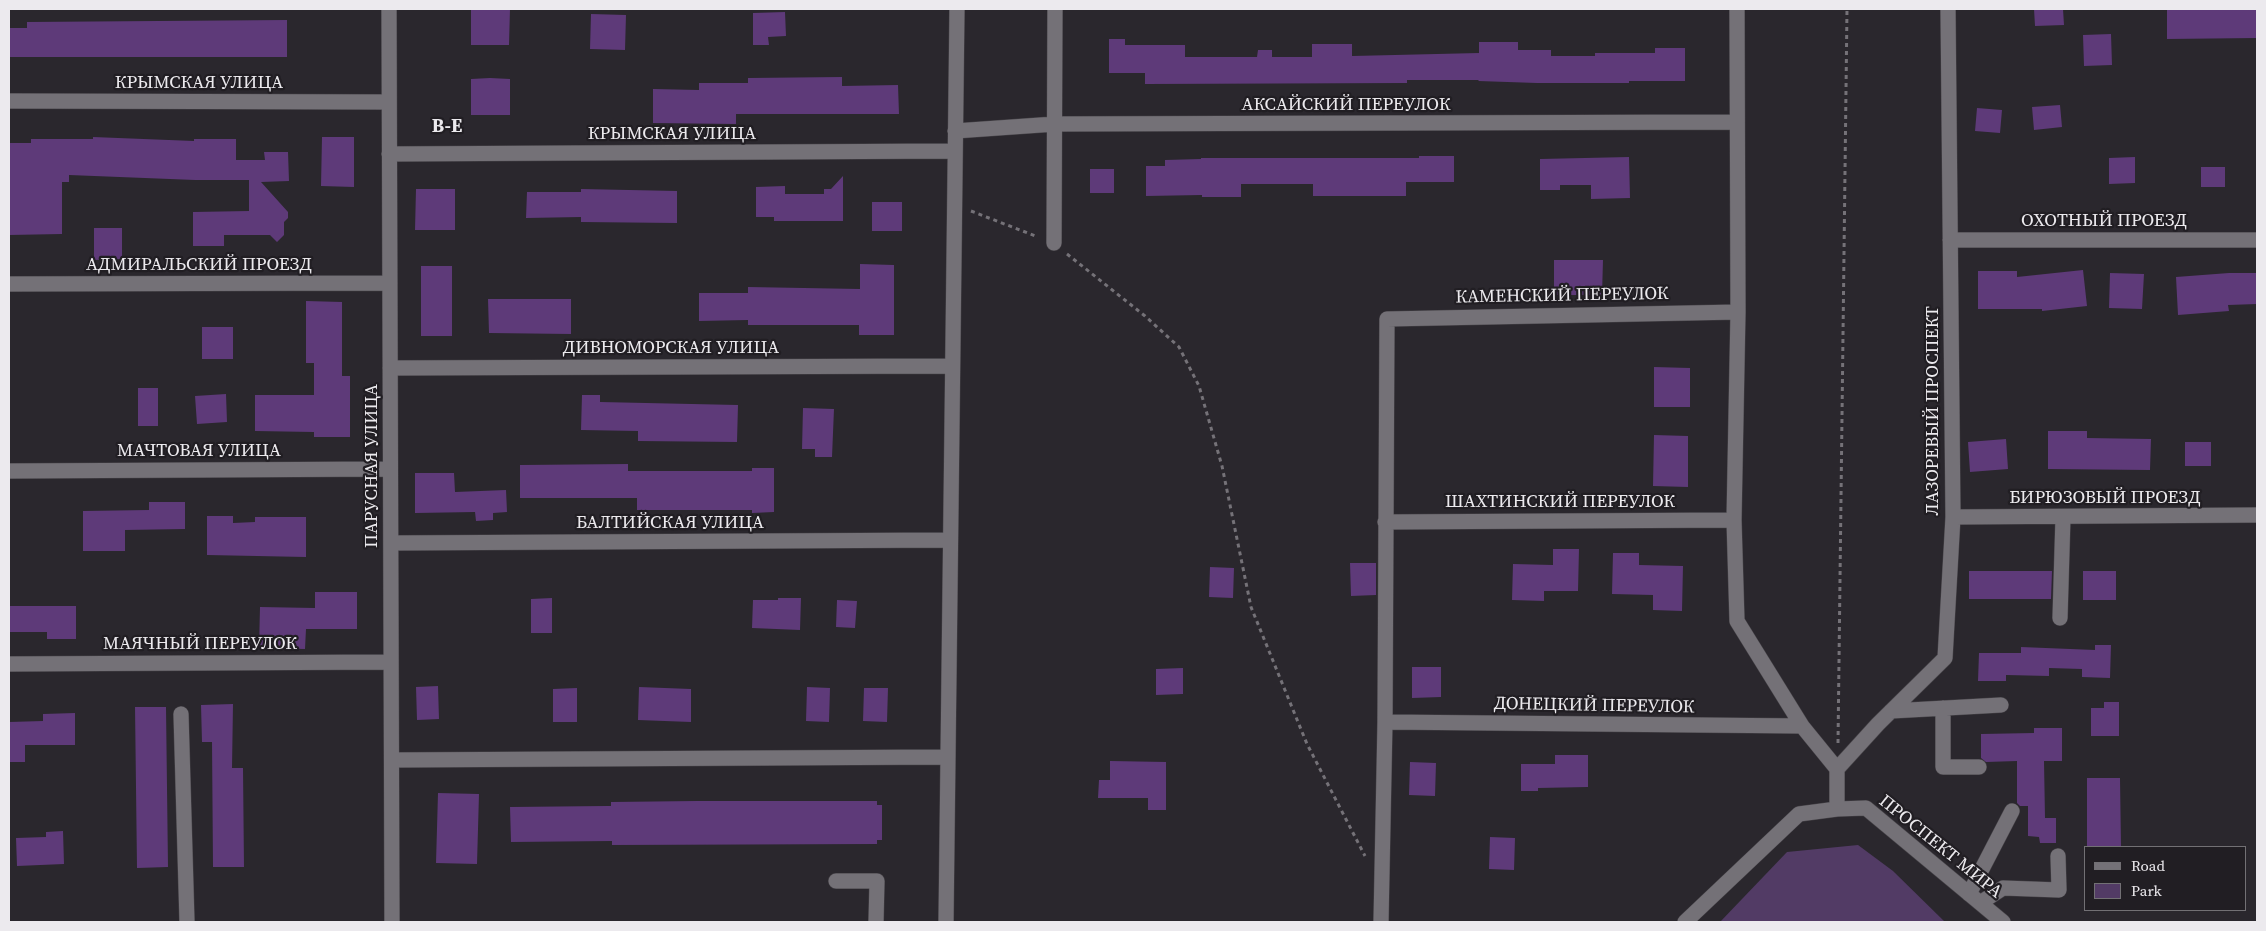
<!DOCTYPE html>
<meta charset="utf-8">
<style>
body{margin:0}
#map{position:relative;width:2266px;height:931px;overflow:hidden;background:#2a272d;font-family:"Source Serif 4",serif}
canvas{display:block}
.frame{position:absolute;inset:0;border:10px solid #eceaee;pointer-events:none}
.legend{position:absolute;left:2084px;top:846px;width:162px;height:65px;box-sizing:border-box;background:#211e23;border:1px solid #727074;margin:0;padding:6px 9px;list-style:none;font-size:15px;color:#eceaee}
.legend li{display:flex;align-items:center;gap:10px;height:25px}
.legend b{width:25px;border:1px solid #727074}
</style>
<div id="map">
<canvas width="2266" height="931"></canvas>
<div class="frame"></div>
<ul class="legend">
<li><b style="height:6px;background:#747177"></b>Road</li>
<li><b style="height:14px;background:#523b65"></b>Park</li>
</ul>
</div>
<script>
const ctx = document.querySelector('canvas').getContext('2d');
ctx.lineJoin = 'round';
function fill(path, color) { ctx.fillStyle = color; ctx.fill(path, 'evenodd'); }
function strokePath(path, color, width, dash) { ctx.strokeStyle = color; ctx.lineWidth = width; ctx.lineCap = dash ? 'butt' : 'round'; ctx.setLineDash(dash || []); ctx.stroke(path); }
function write(font, color, halo, rows, align = 'center') {
  ctx.font = font + ' "Source Serif 4",serif'; ctx.lineWidth = 4.5; ctx.setLineDash([]); ctx.textBaseline = 'middle'; ctx.strokeStyle = halo; ctx.fillStyle = color; for (const [text, x, y, turn = 0] of rows) {
    ctx.save(); ctx.translate(x, y); ctx.rotate((+turn || 0) * Math.PI / 180); ctx.textAlign = isNaN(turn) ? turn : align; if (halo) ctx.strokeText(text, 0, 0); ctx.fillText(text, 0, 0); ctx.restore();
  }
}
fill(new Path2D(`
 M1858 845 1893 871 1945 922H1720L1787 852Z`), '#523b65');
fill(new Path2D(`
 M471 9H510L509 45H471Z
 M2034 9H2063L2064 25 2035 26Z
 M2167 9H2257V38L2167 39Z
 M785 12 786 36 768 37 769 45H753V13Z
 M591 14 626 15 625 50 590 49Z
 M287 20V57H9V28H27V22Z
 M2111 34 2112 65 2084 66 2083 35Z
 M1109 39H1125V45H1185V57H1257L1258 50H1272V57H1312V44H1352V56L1479 53V42H1518V50H1551V56H1595V53H1655V48H1685V81H1629V83H1537L1478 81 1479 80H1407V83L1145 84V73H1109Z
 M842 77V86L898 85 899 114H736V124L653 123V89L699 90V83H748V78Z
 M490 78 510 79V115H471V79Z
 M2060 105 2062 127 2034 130 2032 107Z
 M1977 108 2002 110 2000 133 1975 131Z
 M93 137 194 141V139H236V160H265L264 152H288L289 181 261 182 288 212V218L284 222V235L277 242 270 235H224V246H193V212L249 211V180H195L69 175V182H62V234L9 235V143H31V139H93Z
 M322 137H354V187L321 186Z
 M1419 156H1454V182H1406V196H1313V184H1241V197H1202V195L1146 196V166H1165V160L1201 159V158H1419Z
 M1629 157 1630 198 1591 199V185H1560V190H1540V159Z
 M2135 157V183L2109 184V158Z
 M2201 167H2225V187H2201Z
 M1090 169H1114V193H1090Z
 M843 176V221H774V217H756V187L785 186V194H824V189H831Z
 M416 189H455V230H415Z
 M581 189 677 191V223L581 222V217L526 218 527 192H581Z
 M872 202H902V231H872Z
 M94 228H122V259L94 260Z
 M1554 260H1603L1602 295H1554Z
 M860 264 894 265V335H859V325H748V320L699 321V293H748V287L860 289Z
 M421 266H452V336H421Z
 M2083 270 2087 306 2042 311V309H1978V271H2017V277Z
 M2110 273 2144 274 2142 309 2109 308Z
 M2229 273H2257V304L2228 305 2229 311 2178 315 2176 277Z
 M488 299H571V334L489 333Z
 M306 301 342 302V376H350V437H314V432L255 431V395H314V363H306Z
 M202 327H233V359H202Z
 M1654 367 1690 368V407H1654Z
 M138 388H158V426H138Z
 M226 394 227 422 197 424 195 396Z
 M582 395H600V402L738 405 737 442 638 441V431L581 430Z
 M803 408 834 409 832 457H815V449H802Z
 M2048 431H2087V438L2151 439 2150 470 2048 469Z
 M1654 435 1688 436V487L1653 486Z
 M2006 439 2008 469 1970 472 1968 442Z
 M2185 442H2211V466H2185Z
 M628 464V471H752V468H774V512L752 513V510H637V498H520V465Z
 M415 473H454L455 492 506 490 507 512 493 513V520L476 521 475 512 415 513Z
 M149 502H185V529L125 530V551H83V511L149 510Z
 M207 516H233V523L255 522V517H306V557L207 555Z
 M1553 549H1579L1578 591H1544V601L1512 600 1513 564 1553 565Z
 M1613 553H1639V565L1683 566 1682 611 1653 610V595L1612 594Z
 M1350 563H1376V595L1351 596Z
 M1210 567 1234 568 1233 598 1209 597Z
 M1969 571H2052L2051 599H1969Z
 M2083 571H2116V600H2083Z
 M315 592H357V629H306L305 649 259 648 260 607 315 608Z
 M552 598V633H531V599Z
 M778 598H801L800 630 752 628 753 600H778Z
 M837 600 857 601 855 628 836 627Z
 M9 606H76V639H47V632H9Z
 M2095 645H2111L2110 678 2082 677V669L2049 668V676L2006 675V681H1978L1979 653H2021V647L2095 650Z
 M1412 667H1441V697L1412 698Z
 M1183 668V694L1156 695V669Z
 M438 686 439 719 417 720 416 687Z
 M639 687 691 689V722L638 720Z
 M807 687 830 688 829 722 806 721Z
 M577 688V722H553V689Z
 M864 688H888L887 722 863 721Z
 M2104 702H2119V736H2091V708H2104Z
 M233 704 232 768H243L244 867H213L212 742H202L201 705Z
 M135 707H166L168 867 137 868Z
 M75 713V745H25V762H9V722L43 721V714Z
 M2034 728H2062V761H2044L2045 818H2056V843H2040L2039 837 2028 836V806H2020L2017 803V761L1986 762 1981 758V734L2034 733Z
 M1555 755H1588V787L1538 788V791H1521V764H1555Z
 M1110 761 1166 762V810H1148V798H1098L1099 780H1110Z
 M1410 762 1436 763 1435 796 1409 795Z
 M2087 778H2120L2121 847H2087Z
 M438 793 479 794 477 864 436 863Z
 M696 801H877V805H882V840H877V844L612 845V841L511 842 510 807 606 806H611V802Z
 M63 831 64 864 17 866 16 838 46 837V832Z
 M1490 837 1515 838 1514 870 1489 869Z`), '#5e3a79');
const minor = new Path2D(`
 M389 9 392 922
 M1737 9 1738 312 1734 520 1737 621 1802 726 1837 769
 M9 101 389 102
 M955 131 1055 124 1737 122
 M389 154 955 151
 M1950 240H2257
 M1054 243 1055 9
 M9 284 390 283
 M390 368 952 366
 M9 471 390 469
 M1953 517 2257 515
 M1385 522 1734 520
 M391 543 950 540
 M2060 618 2063 517
 M9 664 391 662
 M1943 708V767H1979
 M1891 711 2001 705
 M181 714 187 922
 M1385 722 1802 726
 M392 760 948 757
 M1837 809V769L1878 724 1945 658 1953 517 1948 9
 M836 881H877L876 922
 M1969 894 2012 811
 M1980 903 2003 888 2059 890 2058 856
 M946 922 957 9
 M1381 922 1385 722 1387 319 1738 312
 M1685 922 1799 814 1837 809 1866 808 2003 922`);
strokePath(minor, '#474449', 16);
strokePath(new Path2D(`
 M971 211 1038 237
 M1067 254 1145 316 1179 347 1199 386 1222 466 1251 607 1307 744 1365 856
 M1838 743 1847 9`), '#757278', 3, [4, 4]);
strokePath(minor, '#747177', 15);
write('18px', '#eceaee', '#211e23', [
 ["КРЫМСКАЯ УЛИЦА",199,83],
 ["АКСАЙСКИЙ ПЕРЕУЛОК",1346,105],
 ["КРЫМСКАЯ УЛИЦА",672,134],
 ["ОХОТНЫЙ ПРОЕЗД",2104,221],
 ["АДМИРАЛЬСКИЙ ПРОЕЗД",199,265],
 ["КАМЕНСКИЙ ПЕРЕУЛОК",1562,296,-1],
 ["ДИВНОМОРСКАЯ УЛИЦА",671,348],
 ["ЛАЗОРЕВЫЙ ПРОСПЕКТ",1933,411,-90],
 ["МАЧТОВАЯ УЛИЦА",199,451],
 ["ПАРУСНАЯ УЛИЦА",372,466,-90],
 ["БИРЮЗОВЫЙ ПРОЕЗД",2105,498],
 ["ШАХТИНСКИЙ ПЕРЕУЛОК",1560,502],
 ["БАЛТИЙСКАЯ УЛИЦА",670,523],
 ["МАЯЧНЫЙ ПЕРЕУЛОК",200,644],
 ["ДОНЕЦКИЙ ПЕРЕУЛОК",1594,706,1],
 ["ПРОСПЕКТ МИРА",1940,847,39]
]);
write('bold 19px', '#eceaee', '#211e23', [
 ["В-Е",447,127]
]);
</script>
